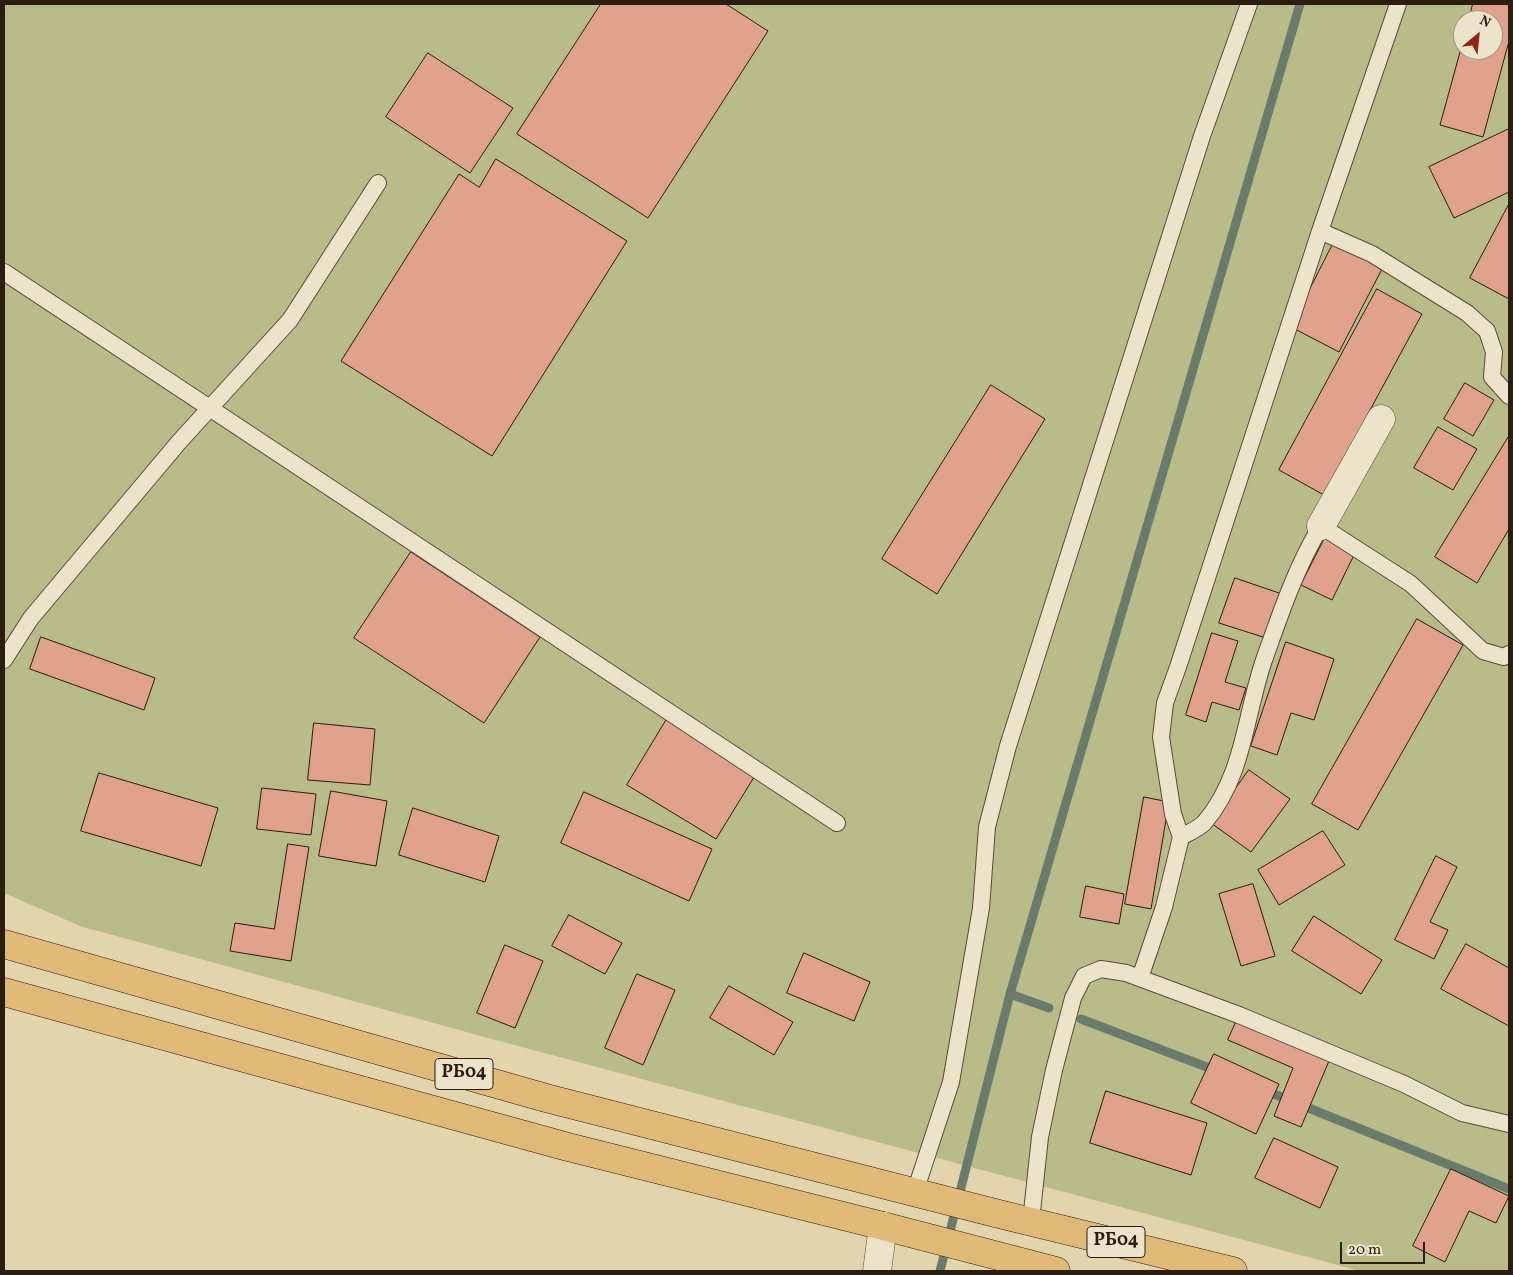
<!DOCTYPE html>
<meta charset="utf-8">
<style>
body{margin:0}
#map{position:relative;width:1513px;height:1275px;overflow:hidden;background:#e2d5ae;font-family:Vollkorn,serif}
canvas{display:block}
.frame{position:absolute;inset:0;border:5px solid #2c1d11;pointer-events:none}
.north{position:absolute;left:1453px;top:10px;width:50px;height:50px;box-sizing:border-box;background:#ece4ca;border:1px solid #9f9480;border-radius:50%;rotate:28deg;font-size:14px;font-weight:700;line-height:20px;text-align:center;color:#2c1d11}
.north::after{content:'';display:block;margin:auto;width:18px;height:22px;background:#8f2418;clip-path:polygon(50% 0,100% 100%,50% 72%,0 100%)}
.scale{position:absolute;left:1340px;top:1242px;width:85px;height:22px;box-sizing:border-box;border:2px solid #2c1d11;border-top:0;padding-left:6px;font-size:15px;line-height:18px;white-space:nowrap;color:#2c1d11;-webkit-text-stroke:4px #ece4ca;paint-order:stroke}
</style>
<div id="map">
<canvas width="1513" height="1275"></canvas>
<div class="frame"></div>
<div class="north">N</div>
<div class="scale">20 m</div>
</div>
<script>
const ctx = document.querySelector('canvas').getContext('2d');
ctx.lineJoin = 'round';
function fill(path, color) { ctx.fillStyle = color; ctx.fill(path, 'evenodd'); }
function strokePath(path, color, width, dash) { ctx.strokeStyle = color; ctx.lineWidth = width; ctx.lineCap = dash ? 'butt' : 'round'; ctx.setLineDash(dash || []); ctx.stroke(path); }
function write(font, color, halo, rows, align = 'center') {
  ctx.font = font + ' Vollkorn,serif'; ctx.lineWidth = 4; ctx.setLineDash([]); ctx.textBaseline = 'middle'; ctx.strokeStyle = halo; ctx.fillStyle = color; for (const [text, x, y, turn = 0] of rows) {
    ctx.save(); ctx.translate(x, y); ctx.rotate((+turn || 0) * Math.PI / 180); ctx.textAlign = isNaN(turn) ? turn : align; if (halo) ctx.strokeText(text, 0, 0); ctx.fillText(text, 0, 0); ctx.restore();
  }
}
fill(new Path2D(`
 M4 4H1509V1271H1360L492 1039 80 926 4 893ZM1463 20H1493V50H1463Z`), '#b7bc88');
strokePath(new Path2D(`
 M1010 994 1049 1008
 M1081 1019 1217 1071
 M1264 1090 1509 1189
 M940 1271 1010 994 1300 4`), '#6b7b6b', 9);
const building = new Path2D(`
 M601 4H726L768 31 648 218 517 134Z
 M1473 4H1504L1509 5V41L1483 137 1440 125 1463 41V50H1493V20H1469Z
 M428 53 513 108 470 173 386 117Z
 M1509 129V192L1454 218 1429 167Z
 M496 159 627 241 492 456 341 361 459 174 479 187Z
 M1509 204V299L1470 278Z
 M1334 242 1383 267 1339 352 1291 327Z
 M1377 289 1422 314 1324 495 1279 470Z
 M1465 383 1494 400 1473 436 1444 419Z
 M991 385 1045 419 937 594 882 559Z
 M1438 427 1477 449 1453 490 1414 468Z
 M1509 436V529L1477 583 1435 557Z
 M1325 538 1355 553 1332 600 1301 585Z
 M411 552 540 637 484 723 354 638Z
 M1235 578 1282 594 1266 638 1219 623Z
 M1417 619 1463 645 1358 830 1312 804Z
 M1212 633 1238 641 1225 682 1246 688 1239 710 1212 702 1206 722 1186 715Z
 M41 637 155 678 144 710 30 669Z
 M1286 642 1334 659 1314 720 1291 713 1277 755 1251 746Z
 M670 714 759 769 716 839 627 785Z
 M314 723 375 729 370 785 308 780Z
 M1249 770 1290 799 1251 852 1211 823Z
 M99 773 218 808 201 866 81 831Z
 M262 788 316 794 311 835 257 829Z
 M331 791 387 801 376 866 319 856Z
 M584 792 712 849 689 901 561 843Z
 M1144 797 1169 802 1151 909 1125 904Z
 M413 808 499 836 485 882 399 855Z
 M1323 831 1345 865 1279 905 1258 870Z
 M288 844 309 847 291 961 230 951 235 923 274 929Z
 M1436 856 1457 867 1430 922 1448 930 1434 959 1395 940Z
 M1253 884 1275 956 1241 966 1219 894Z
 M1086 886 1124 894 1119 924 1080 917Z
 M569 915 622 943 605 974 552 946Z
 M1314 916 1382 960 1361 994 1292 951Z
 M1466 944 1509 968V1026L1441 989Z
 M505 945 543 961 515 1028 477 1013Z
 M804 953 870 982 854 1021 787 993Z
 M637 974 675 990 643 1065 605 1048Z
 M729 986 793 1022 774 1055 710 1018Z
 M1236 1022 1329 1061 1301 1127 1274 1116 1293 1068 1228 1040Z
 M1214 1054 1279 1084 1256 1134 1191 1103Z
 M1106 1091 1207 1123 1191 1175 1090 1143Z
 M1274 1138 1338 1167 1320 1208 1255 1178Z
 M1451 1169 1509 1196 1496 1223 1469 1211 1445 1262 1413 1246Z`);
fill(building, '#e1a28d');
strokePath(building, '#2c1d11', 1);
const service = new Path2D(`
 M1320 231 1398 4
 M4 272 837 823
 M4 660 31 618 179 442 290 320 378 183
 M1181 837C1188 833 1198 829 1204 823 1244 777 1245 715 1264 660 1280 615 1296 567 1321 526L1411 584 1483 651 1504 657 1509 654
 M1140 978 1164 907 1181 837 1173 814 1161 737 1165 703 1178 667 1320 231 1372 254 1467 313 1487 331 1494 352 1492 377 1509 396
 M915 1192 951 1082 981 908 987 827 1008 746 1202 136 1249 4
 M1031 1221 1040 1137 1054 1070 1073 998 1084 976 1101 969 1126 973 1239 1015 1404 1084 1462 1113 1509 1124`);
const minor = new Path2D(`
 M1321 526 1381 419`);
const tertiary = new Path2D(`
 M877 1271 883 1226`);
const trunk = new Path2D(`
 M4 944 546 1098 999 1214 1233 1271
 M4 992 568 1147 883 1226 1056 1271`);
strokePath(service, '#5a4b38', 18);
strokePath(minor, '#5a4b38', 29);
strokePath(tertiary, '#5a4b38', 29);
strokePath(trunk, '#2c1d11', 29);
strokePath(service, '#ece4ca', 16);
strokePath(minor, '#ece4ca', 28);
strokePath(tertiary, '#ece4ca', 28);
strokePath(trunk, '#e1ba77', 28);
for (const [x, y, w] of [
 [464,1074,58],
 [1116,1242,58]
]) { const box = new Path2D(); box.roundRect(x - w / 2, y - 15.5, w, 31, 4); ctx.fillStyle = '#ece4ca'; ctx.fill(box); strokePath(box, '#2c1d11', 1); }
write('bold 18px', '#2c1d11', null, [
 ["РБ04",464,1074],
 ["РБ04",1116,1242]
]);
</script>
